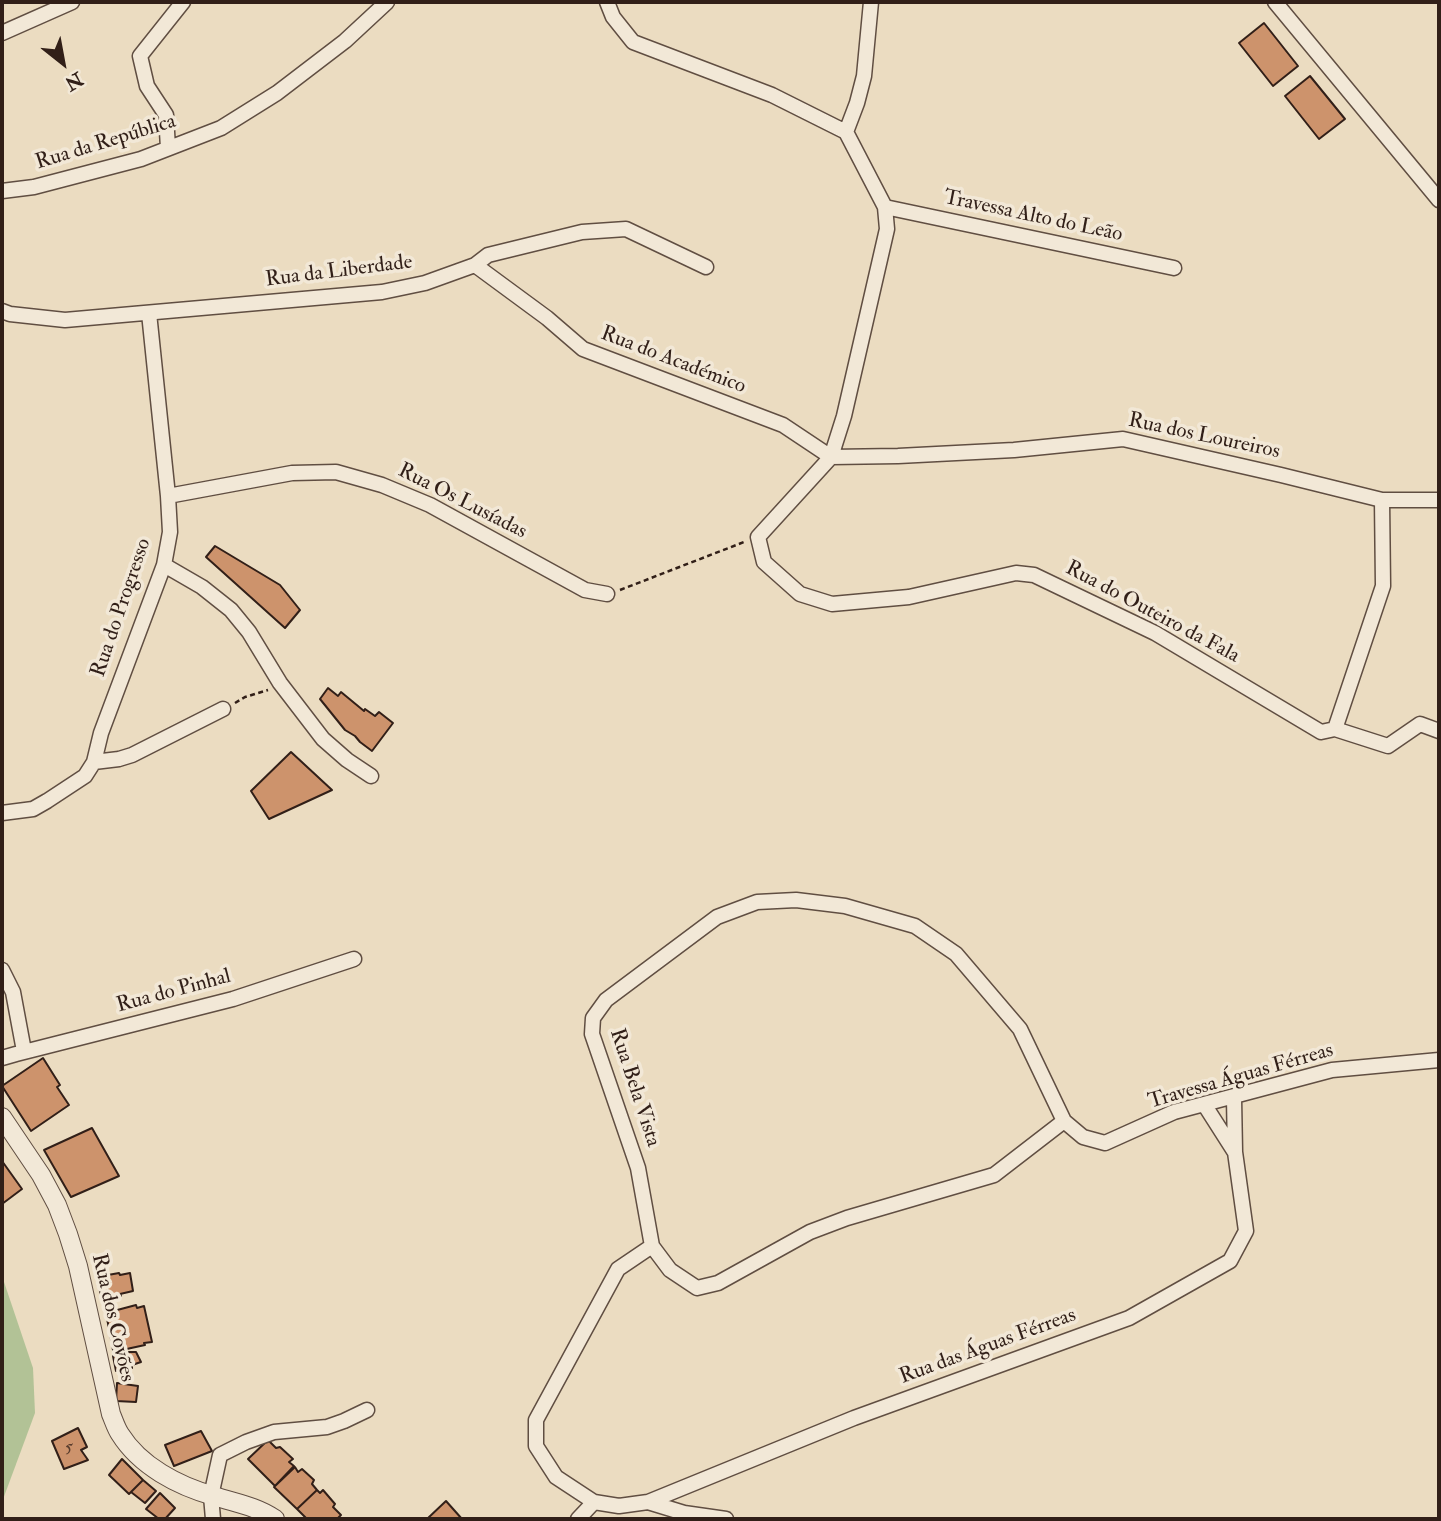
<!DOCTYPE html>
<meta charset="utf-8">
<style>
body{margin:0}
#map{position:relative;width:1441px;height:1521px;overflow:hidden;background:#ebdcc1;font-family:"IM FELL Double Pica",serif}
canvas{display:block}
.frame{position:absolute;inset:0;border:4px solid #311f18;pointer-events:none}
.north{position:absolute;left:28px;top:28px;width:70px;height:70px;-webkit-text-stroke:5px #f2e8d7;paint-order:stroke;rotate:149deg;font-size:19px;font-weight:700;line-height:28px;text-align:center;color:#311f18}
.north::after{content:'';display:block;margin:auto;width:24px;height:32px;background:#311f18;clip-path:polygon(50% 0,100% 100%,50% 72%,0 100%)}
</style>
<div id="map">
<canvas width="1441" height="1521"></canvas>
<div class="frame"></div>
<div class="north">N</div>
</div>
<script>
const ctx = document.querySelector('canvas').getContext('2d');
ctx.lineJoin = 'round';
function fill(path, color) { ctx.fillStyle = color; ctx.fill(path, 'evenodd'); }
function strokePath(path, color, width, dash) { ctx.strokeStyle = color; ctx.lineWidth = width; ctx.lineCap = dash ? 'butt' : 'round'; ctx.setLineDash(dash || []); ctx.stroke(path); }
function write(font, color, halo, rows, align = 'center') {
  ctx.font = font + ' "IM FELL Double Pica",serif'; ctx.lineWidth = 7; ctx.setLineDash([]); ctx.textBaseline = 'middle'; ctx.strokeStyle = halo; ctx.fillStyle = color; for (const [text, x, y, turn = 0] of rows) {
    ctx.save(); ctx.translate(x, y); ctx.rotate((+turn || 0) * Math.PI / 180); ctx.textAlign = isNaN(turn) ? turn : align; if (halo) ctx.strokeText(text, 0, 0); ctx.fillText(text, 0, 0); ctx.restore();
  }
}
fill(new Path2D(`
 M2 1276 33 1368 35 1413 2 1502Z`), '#b2c296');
const building = new Path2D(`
 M1264 23 1298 66 1273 86 1239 43Z
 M1310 76 1345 119 1319 139 1285 96Z
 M215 546 280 585 300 610 285 628 206 557Z
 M328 688 338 696 341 692 364 711 365 709 375 716 379 712 393 723 372 751 360 742 355 736 345 730 320 699Z
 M291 752 332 790 269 819 251 791Z
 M43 1058 60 1085 57 1087 69 1105 31 1131 2 1086Z
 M92 1128 119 1176 71 1197 44 1150Z
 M2 1161 22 1189 2 1204Z
 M119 1273 120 1275 130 1273 133 1291 120 1294 121 1296 102 1300 97 1277Z
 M136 1305 137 1308 144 1306 152 1342 144 1343 145 1345 122 1350V1348L113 1350 106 1313Z
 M127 1352H136L141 1362 132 1365V1368L116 1371 113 1356Z
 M117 1383 138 1386 136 1402 116 1401Z
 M78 1428 87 1447 81 1450 88 1460 64 1469 52 1441Z
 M201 1431 212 1451 174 1466 165 1445Z
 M268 1440 276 1448 280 1447 293 1459 289 1462 294 1466 275 1486 248 1459Z
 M122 1459 143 1480 129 1494 109 1475Z
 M295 1467 298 1472 302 1469 314 1480 312 1484 317 1490 297 1509 274 1487Z
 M143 1480 156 1491 145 1503 131 1492Z
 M317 1490 320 1493 323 1490 335 1504 333 1507 341 1515 337 1519H307L297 1509Z
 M160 1493 175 1508 165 1519H159L146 1509Z
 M446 1501 462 1519H427Z`);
fill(building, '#cd936c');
strokePath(building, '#311f18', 2);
const minor = new Path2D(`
 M607 2 613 17 633 42 772 95 846 132 885 207 887 229 844 416 831 457 758 537 764 562 800 594 832 604 909 597 1016 573 1034 575 1155 633 1321 732 1335 729 1388 746 1420 724 1439 731
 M1275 2 1439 200
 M2 33 72 2
 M846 132 857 103 864 76 871 2
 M168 148 166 115 147 86 140 56 183 2
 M2 191 34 187 141 159 221 128 277 93 345 41 387 2
 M885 207 1174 268
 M475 265 547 318 583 349 783 425 831 457
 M2 311 10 314 65 320 382 292 425 283 475 265 488 255 582 232 626 229 706 267
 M831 457 898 456 1014 450 1123 439 1281 475 1382 500H1439
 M168 496 292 473 336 472 382 485 430 505 585 590 607 594
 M164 565 202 587 231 610 249 632 280 683 323 739 347 760 371 776
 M1335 729 1383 586 1382 500
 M94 762 119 759 132 755 223 709
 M2 813 33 809 47 801 85 776 94 762 101 733 164 565 170 532 168 496 149 313
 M2 970 13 992 24 1051
 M2 1058 16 1054 233 999 354 959
 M1204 1104 1234 1151
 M652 1246 670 1270 697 1288 718 1283 810 1232 847 1218 994 1175 1064 1121
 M648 1502 854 1418 1129 1318 1230 1261 1246 1231 1235 1152 1234 1098
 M213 1519 211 1496 220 1455 246 1442 274 1432 327 1427 344 1421 367 1410
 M578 1519 594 1502
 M726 1519 684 1513 648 1502 619 1506 594 1502 556 1477 536 1446V1420L618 1269 652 1246 638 1168 592 1034 593 1018 606 1000 717 917 757 902 796 900 845 906 915 926 956 954 1020 1029 1064 1121 1083 1137 1105 1143 1174 1112 1332 1070 1439 1060`);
const tertiary = new Path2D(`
 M2 1117 41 1175 57 1205 68 1234 78 1266 111 1414C114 1421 116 1428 120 1434 140 1466 178 1486 214 1496 235 1503 256 1506 275 1519`);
strokePath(minor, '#604e42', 17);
strokePath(tertiary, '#604e42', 20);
strokePath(new Path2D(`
 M620 590 744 542
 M235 703 245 697 268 690`), '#311f18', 2.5, [5, 3.5]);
strokePath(minor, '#f2e8d7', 14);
strokePath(tertiary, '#f2e8d7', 18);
write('18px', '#583c2d', null, [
 ["5",69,1448]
]);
write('21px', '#311f18', '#f2e8d7', [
 ["Rua da República",106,143,-17],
 ["Travessa Alto do Leão",1033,217,12],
 ["Rua da Liberdade",339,272,-7],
 ["Rua do Académico",673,361,21],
 ["Rua dos Loureiros",1204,437,12],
 ["Rua Os Lusíadas",462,502,27],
 ["Rua do Progresso",122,608,-71],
 ["Rua do Outeiro da Fala",1152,613,28],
 ["Rua do Pinhal",174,992,-15],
 ["Travessa Águas Férreas",1241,1077,-16],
 ["Rua Bela Vista",634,1088,72],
 ["Rua dos Covões",112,1318,77],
 ["Rua das Águas Férreas",988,1347,-20]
]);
</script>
